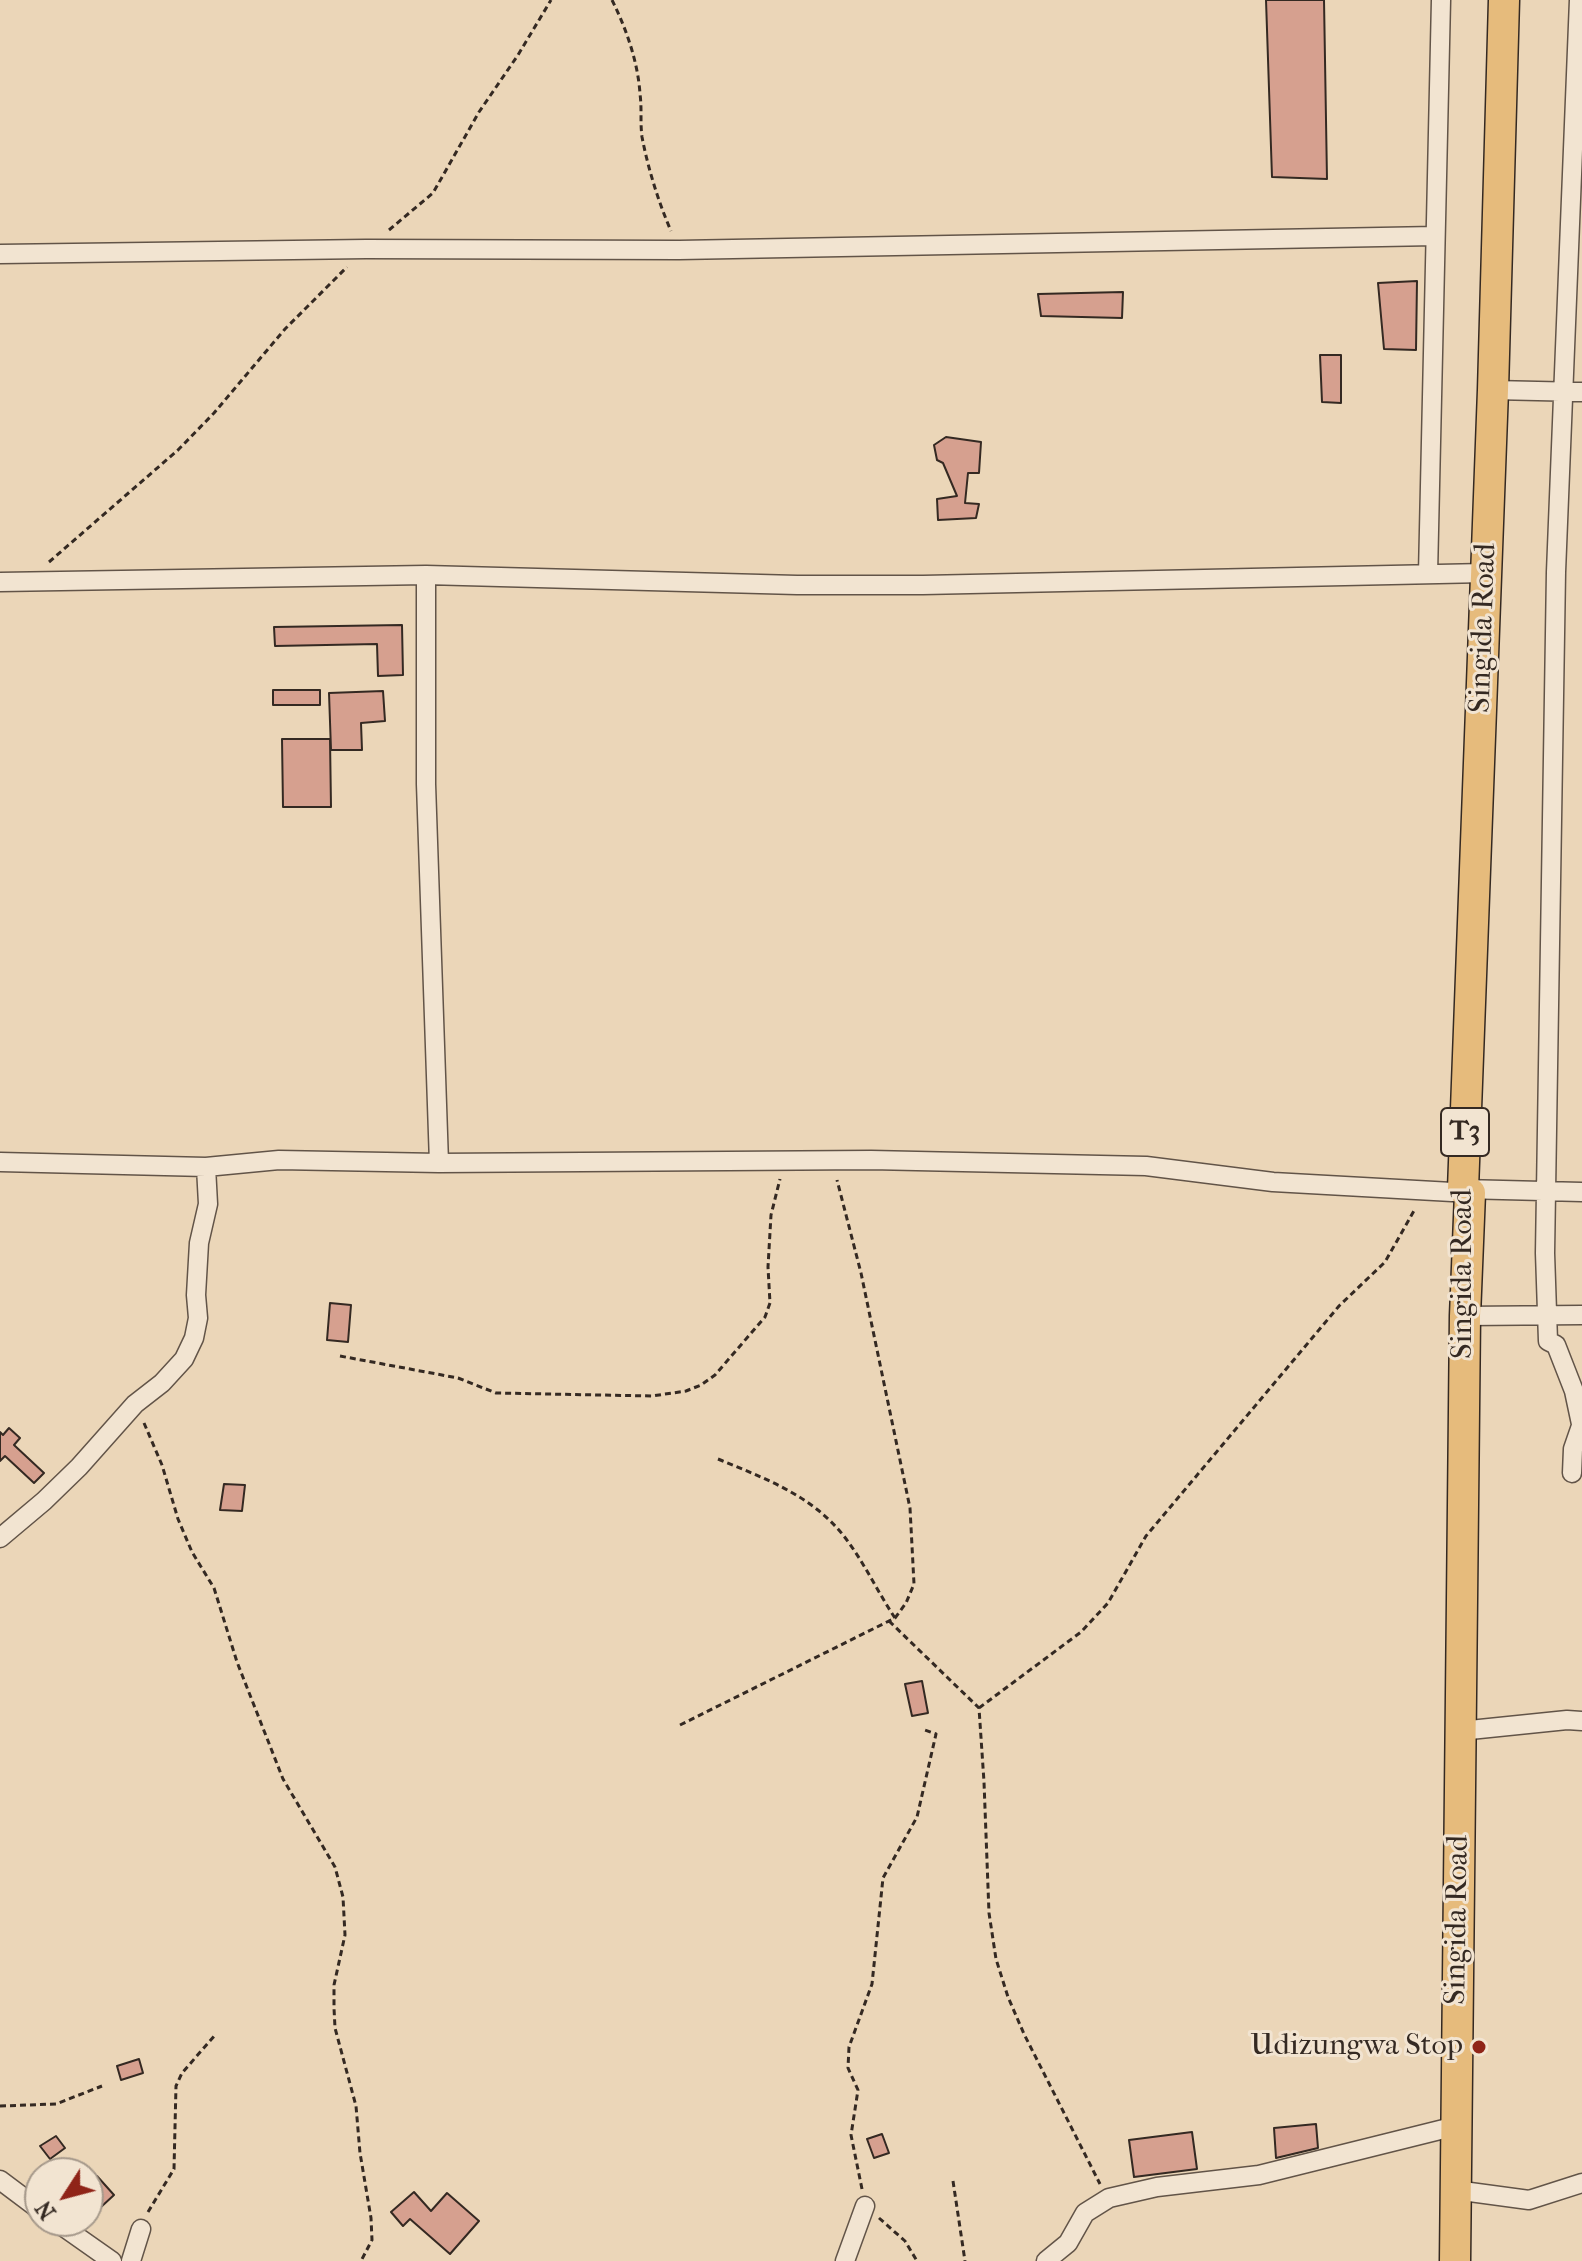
<!DOCTYPE html>
<style>
body{margin:0}
#map{position:relative;width:1582px;height:2261px;overflow:hidden;background:#ebd6b8;font-family:"IM FELL French Canon",serif}
canvas{display:block}
.north{position:absolute;left:24px;top:2157px;width:80px;height:80px;box-sizing:border-box;background:#f2e4d1;border:2px solid #a6998b;border-radius:50%;rotate:234deg;font-size:22px;font-weight:700;line-height:32px;text-align:center;color:#342922}
.north::after{content:'';display:block;margin:auto;width:28px;height:36px;background:#8f2418;clip-path:polygon(50% 0,100% 100%,50% 72%,0 100%)}
</style>
<div id="map">
<canvas width="1582" height="2261"></canvas>
<div class="north">N</div>
</div>
<script>
const ctx = document.querySelector('canvas').getContext('2d');
ctx.lineJoin = 'round';
function fill(path, color) { ctx.fillStyle = color; ctx.fill(path, 'evenodd'); }
function strokePath(path, color, width, dash) { ctx.strokeStyle = color; ctx.lineWidth = width; ctx.lineCap = dash ? 'butt' : 'round'; ctx.setLineDash(dash || []); ctx.stroke(path); }
function write(font, color, halo, rows, align = 'center') {
  ctx.font = font + ' "IM FELL French Canon",serif'; ctx.lineWidth = 6; ctx.setLineDash([]); ctx.textBaseline = 'middle'; ctx.strokeStyle = halo; ctx.fillStyle = color; for (const [text, x, y, turn = 0] of rows) {
    ctx.save(); ctx.translate(x, y); ctx.rotate((+turn || 0) * Math.PI / 180); ctx.textAlign = isNaN(turn) ? turn : align; if (halo) ctx.strokeText(text, 0, 0); ctx.fillText(text, 0, 0); ctx.restore();
  }
}
const building = new Path2D(`
 M1266 0H1324L1327 179 1272 177Z
 M1417 281 1416 350 1384 349 1378 283Z
 M1123 292 1122 318 1041 316 1038 294Z
 M1320 355H1341V403L1322 402Z
 M946 437 981 442 979 473H968L965 503 979 504 976 518 938 520 937 499 957 496 943 463 937 460 934 445Z
 M402 625 403 675 378 676 377 644 275 646 274 627Z
 M273 690H320V705H273Z
 M383 691 385 721 361 723 362 750H331L329 693Z
 M282 739H330L331 807H283Z
 M330 1303 351 1305 348 1342 327 1340Z
 M9 1428 20 1438 14 1445 44 1473 34 1483 5 1456 0 1461V1432L3 1435Z
 M224 1484 245 1485 242 1511 220 1510Z
 M922 1681 928 1713 912 1716 905 1684Z
 M139 2059 143 2073 121 2080 117 2066Z
 M1316 2124 1318 2148 1276 2158 1274 2128Z
 M1192 2132 1197 2169 1134 2177 1129 2140Z
 M882 2134 889 2153 874 2158 867 2139Z
 M56 2136 65 2148 50 2159 40 2146Z
 M97 2176 114 2195 88 2219V2184Z
 M414 2192 431 2211 447 2193 479 2221 450 2254 410 2219 403 2226 391 2212Z`);
fill(building, '#d6a08f');
strokePath(building, '#342922', 2);
const minor = new Path2D(`
 M1579 0 1556 572 1545 1253 1548 1341 1556 1345 1574 1391 1581 1424
 M0 254 366 249 679 250 1435 236
 M1493 390 1582 392
 M1428 574 1441 0
 M426 575V784L439 1163
 M0 582 426 575 797 585H923L1485 573
 M0 1162 206 1167
 M1463 1189 1582 1192
 M1465 1316 1582 1315
 M1572 1473 1573 1449 1582 1423
 M0 1538 44 1501 79 1467 135 1404 162 1383 184 1359 194 1338 198 1318 196 1295 199 1243 208 1204 206 1167 279 1160 439 1163 871 1160 1146 1166 1273 1182 1470 1193
 M1460 1731 1567 1720 1582 1721
 M0 2180 40 2210
 M1455 2190 1529 2200 1582 2183
 M55 2221 112 2261
 M131 2261 141 2229
 M845 2261 865 2206
 M1046 2261 1068 2243 1085 2213 1109 2198 1157 2187 1259 2175 1456 2126`);
const trunk = new Path2D(`
 M1455 2261 1465 1316 1470 1193 1463 1189 1493 390 1504 0`);
strokePath(minor, '#625448', 21);
strokePath(trunk, '#342922', 33);
strokePath(new Path2D(`
 M612 0C626 28 638 62 640 94 642 108 640 122 642 137 648 168 658 201 671 231
 M389 230 433 193 479 112 518 55 551 0
 M49 562 178 450 214 413 285 329 347 267
 M340 1356 458 1378 496 1393 652 1396 686 1391 701 1385 715 1375 765 1317 770 1303 768 1267 771 1215 780 1179
 M144 1423 162 1465 178 1519 192 1552 214 1588 237 1662 283 1779 335 1867 343 1897 345 1935 334 1985V2008L335 2028 356 2106 360 2153 371 2218 372 2240 361 2261
 M718 1459C764 1478 811 1495 843 1535 863 1560 877 1591 895 1618
 M889 1621 979 1708 984 1782 989 1913 996 1959 1008 1997 1024 2034 1100 2184
 M979 1708 1081 1632 1108 1603 1146 1536 1339 1306 1385 1262 1415 1209
 M680 1725 895 1618 906 1603 914 1584 910 1508 861 1273 837 1180
 M0 2106 56 2104 102 2086
 M953 2181 965 2261
 M862 2189 851 2135 858 2090 848 2068 849 2047 872 1984 883 1878 917 1817 936 1734 922 1729
 M148 2212 174 2169 176 2086 182 2073 216 2034
 M879 2218 905 2241 917 2261`), '#342922', 3, [6, 4]);
strokePath(minor, '#f2e4d1', 18);
strokePath(trunk, '#e6bb7c', 30);
for (const [x, y, r, color] of [
 [1479,2047,8,"#8f2418"]
]) { const dot = new Path2D(); dot.arc(x, y, r, 0, 2 * Math.PI); ctx.fillStyle = color; ctx.fill(dot); strokePath(dot, '#f2e4d1', 3); }
for (const [x, y, w] of [
 [1465,1132,48]
]) { const box = new Path2D(); box.roundRect(x - w / 2, y - 24, w, 48, 6); ctx.fillStyle = '#f2e4d1'; ctx.fill(box); strokePath(box, '#342922', 2); }
write('bold 28px', '#342922', null, [
 ["T3",1465,1132]
]);
write('30px', '#342922', '#f2e4d1', [
 ["Singida Road",1484,628,-88],
 ["Singida Road",1464,1274,-90],
 ["Singida Road",1458,1920,-89]
]);
write('30px', '#342922', '#f2e4d1', [
 ["Udizungwa Stop",1463,2047]
], 'right');
</script>
